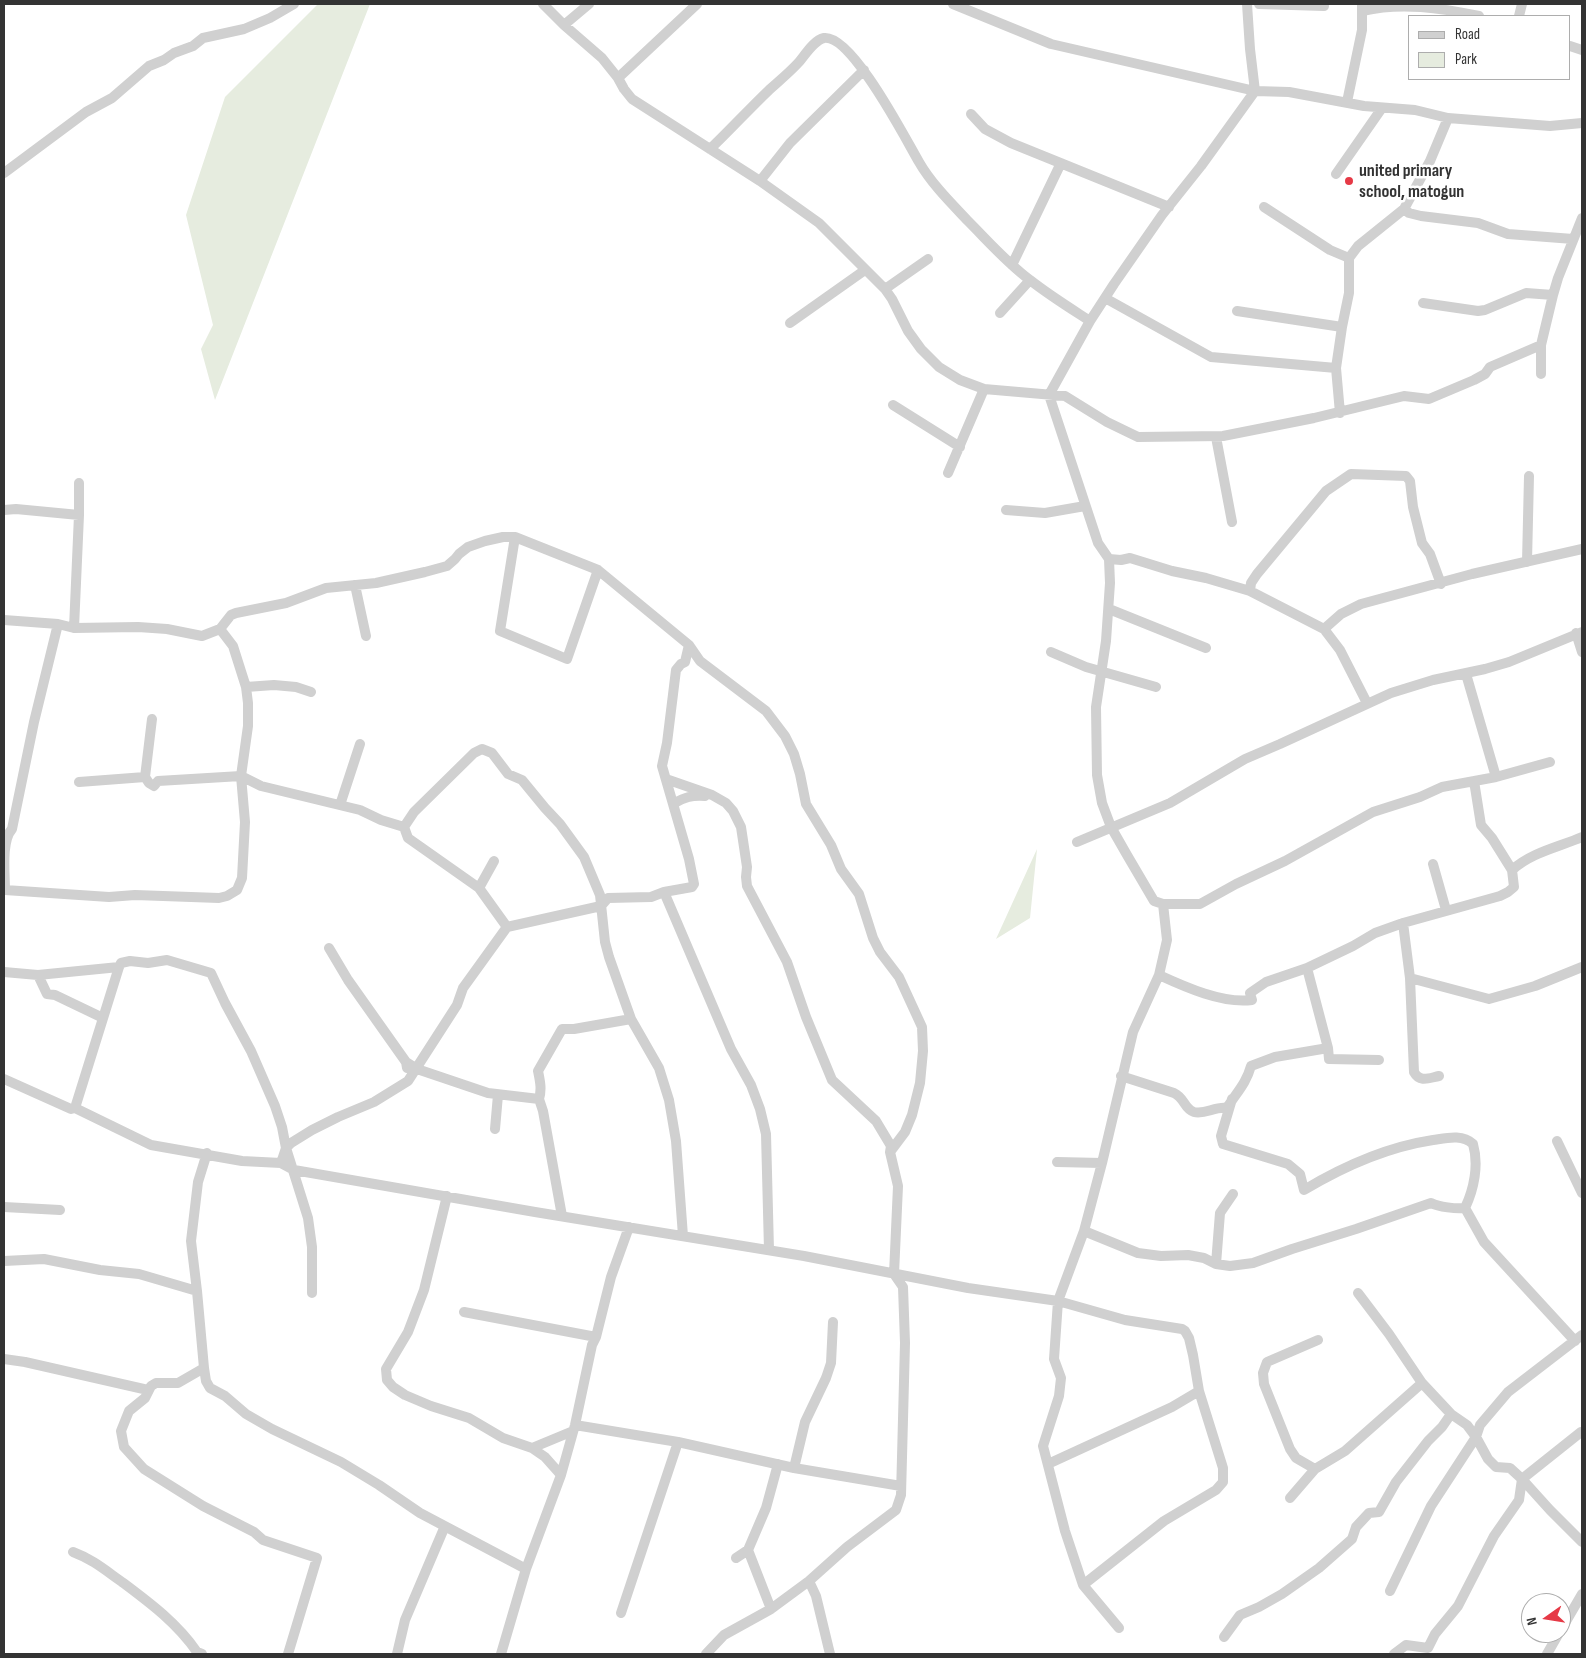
<!DOCTYPE html>
<style>
body{margin:0}
#map{position:relative;width:1586px;height:1658px;overflow:hidden;background:#fff;font-family:"Sofia Sans Condensed",sans-serif}
canvas{display:block}
.frame{position:absolute;inset:0;border:5px solid #333;pointer-events:none}
.legend{position:absolute;left:1408px;top:15px;width:162px;height:65px;box-sizing:border-box;background:#fff;border:1px solid #adadad;margin:0;padding:6px 9px;list-style:none;font-size:15px;color:#333}
.legend li{display:flex;align-items:center;gap:10px;height:25px}
.legend b{width:25px;border:1px solid #adadad}
.north{position:absolute;left:1521px;top:1593px;width:50px;height:50px;box-sizing:border-box;background:#fff;border:1px solid #adadad;border-radius:50%;rotate:257deg;font-size:14px;font-weight:700;line-height:20px;text-align:center;color:#333}
.north::after{content:'';display:block;margin:auto;width:18px;height:22px;background:#e63946;clip-path:polygon(50% 0,100% 100%,50% 72%,0 100%)}
</style>
<div id="map">
<canvas width="1586" height="1658"></canvas>
<div class="frame"></div>
<ul class="legend">
<li><b style="height:6px;background:#d0d0d0"></b>Road</li>
<li><b style="height:14px;background:#e6ecdf"></b>Park</li>
</ul>
<div class="north">N</div>
</div>
<script>
const ctx = document.querySelector('canvas').getContext('2d');
ctx.lineJoin = 'round';
function fill(path, color) { ctx.fillStyle = color; ctx.fill(path, 'evenodd'); }
function strokePath(path, color, width, dash) { ctx.strokeStyle = color; ctx.lineWidth = width; ctx.lineCap = dash ? 'butt' : 'round'; ctx.setLineDash(dash || []); ctx.stroke(path); }
function write(font, color, halo, rows, align = 'center') {
  ctx.font = font + ' "Sofia Sans Condensed",sans-serif'; ctx.lineWidth = 5; ctx.setLineDash([]); ctx.textBaseline = 'middle'; ctx.strokeStyle = halo; ctx.fillStyle = color; for (const [text, x, y, turn = 0] of rows) {
    ctx.save(); ctx.translate(x, y); ctx.rotate((+turn || 0) * Math.PI / 180); ctx.textAlign = isNaN(turn) ? turn : align; if (halo) ctx.strokeText(text, 0, 0); ctx.fillText(text, 0, 0); ctx.restore();
  }
}
fill(new Path2D(`
 M318 4H370L215 400 201 349 213 325 186 215 225 97Z
 M1037 849 1030 918 996 939Z`), '#e6ecdf');
strokePath(new Path2D(`
 M543 4 564 25 602 58 618 78 624 89 632 99 760 181 819 223 885 289 892 299 908 331 921 349 939 367 960 380 984 389 1065 396 1107 422 1138 437 1223 436 1314 418 1404 396 1429 399 1474 380 1485 374 1490 367 1541 345
 M953 4 1051 44 1255 91 1289 92 1364 106 1415 110 1448 118 1550 126 1582 123
 M1259 4 1324 6
 M1363 11C1401 2 1441 8 1479 16
 M1519 16 1522 4
 M564 25 589 4
 M1570 46 1582 50
 M618 78 697 4
 M1347 102 1362 30V5
 M971 114 985 129 1011 143 1169 207
 M710 149C730 130 749 109 769 90 779 81 790 72 799 62 805 55 814 40 824 38 852 34 906 140 919 162 931 183 950 202 967 220 988 241 1007 263 1030 280 1049 295 1070 308 1090 321
 M4 173 86 112 112 98 149 66 164 60 174 53 193 46 203 38 244 29 270 18 294 4
 M1336 174 1382 108
 M760 181 790 143 864 70
 M1264 207 1330 250 1349 258
 M1404 209 1409 213 1421 216 1478 223 1508 234 1573 239
 M1012 265 1061 163
 M885 289 928 259
 M1105 298 1211 357 1336 368
 M1423 303 1478 311 1485 310 1526 293 1553 295
 M1237 311 1342 327
 M1000 313 1030 280
 M790 323 865 270
 M1541 374V345L1553 295 1558 278 1582 218
 M893 405 960 447
 M1340 413 1336 368 1342 327 1349 293V258L1358 246 1404 209 1430 161 1448 118
 M1216 437 1232 522
 M948 473 984 389
 M4 510 16 509 79 515
 M1006 510 1045 513 1085 506
 M515 537 500 631 567 659 598 570
 M1109 559 1121 560 1130 558 1172 571 1206 578 1250 591 1324 629 1340 650 1367 703
 M1527 562 1529 476
 M355 585 366 636
 M1250 591 1251 583 1257 574 1326 491 1351 474 1406 476 1410 481 1413 507 1422 543 1430 554 1441 584
 M1109 609 1206 648
 M4 620 58 624 74 628 138 627 167 629 202 636 220 629 231 615 236 613 286 603 326 588 376 583 425 572 447 566 455 559 459 554 468 547 485 541 503 537H515L598 570 689 645 700 661 766 711 785 736 794 754 800 774 806 804 831 845 841 869 859 894 873 938 880 952 899 977 922 1027 923 1051 920 1083 912 1115 905 1132 890 1152
 M58 624 34 722 12 829C1 841 5 874 5 890L109 897 135 895 219 898 227 896 237 890 242 878 245 822 241 776 248 726V703L246 687 233 646 220 629
 M74 628 79 515V483
 M1324 629 1341 614 1361 604 1472 574 1582 549
 M1576 633 1582 652
 M1051 652 1086 667 1156 687
 M1466 674 1496 777
 M246 687 274 685 296 687 311 692
 M152 719 145 777 149 783 154 786 158 781 241 776 261 786 360 810 381 820 404 827
 M666 779 712 795 726 803 733 811 741 827 747 867 746 877 747 886 787 962 806 1017 832 1080 876 1121 891 1146 890 1152 898 1186 894 1274 903 1287 905 1343 901 1495 896 1510 847 1547 809 1581 771 1609 724 1635 706 1654
 M1474 781 1481 825 1492 838 1512 870
 M79 782 145 777
 M673 804C685 797 692 795 705 796
 M340 805 360 744
 M1077 842 1170 803 1245 759 1280 744 1391 693 1433 680 1485 669 1509 662 1582 632
 M1433 864 1446 910
 M479 888 494 861
 M664 892 731 1049 751 1085 760 1109 766 1134 769 1250
 M1163 904H1200L1236 884 1285 861 1373 812 1420 797 1442 787 1496 777 1550 762
 M1403 923 1410 978 1414 1072C1420 1083 1429 1078 1439 1076
 M507 927 479 888 408 838 404 827 414 812 474 753 482 749 492 753 508 774 522 780 545 808 560 824 584 857 600 895 605 942 609 957 631 1019 659 1068 669 1100 676 1141 683 1236
 M329 948 348 980 406 1062 407 1068
 M1307 968 1328 1048 1329 1059 1379 1060
 M4 972 38 975 119 967 121 963 130 961 148 963 167 960 211 973 225 1003 251 1051 275 1106 282 1127 286 1148 308 1218 312 1247V1293
 M38 975 47 994 55 995 103 1018
 M1159 975C1185 987 1223 1004 1252 1000L1250 993 1266 982 1307 968 1353 946 1375 933 1403 923 1500 896 1508 892 1514 887 1512 870C1532 852 1559 847 1582 837
 M1410 978 1489 999 1535 986 1582 967
 M406 1062 417 1069 488 1093 539 1099 543 1111 562 1216
 M1121 1076 1174 1093C1185 1098 1184 1109 1194 1112 1205 1115 1215 1106 1227 1108 1236 1093 1246 1084 1251 1066L1275 1057 1328 1048
 M4 1079 71 1109 75 1108 151 1145 242 1161 281 1163 294 1170 535 1212 804 1256 968 1288 1058 1301 1125 1320 1182 1329 1185 1331 1189 1338 1193 1355 1199 1391 1223 1468V1482L1216 1490 1164 1521 1083 1585
 M539 1099C542 1089 540 1081 538 1071L562 1029H574L631 1019
 M1232 1099 1221 1136 1223 1144 1288 1164 1300 1174 1304 1190C1344 1166 1387 1147 1433 1140 1447 1138 1462 1134 1473 1144 1479 1165 1474 1189 1465 1208
 M75 1108 119 967
 M495 1129 498 1095
 M1557 1141 1582 1193
 M207 1153 198 1182 191 1241 197 1291 204 1368 206 1381 210 1388 225 1396 246 1414 272 1429 341 1462 379 1485 420 1513 526 1569
 M1057 1162 1102 1163
 M281 1163 286 1148 291 1143 312 1130 338 1117 374 1102 408 1081 457 1005 463 988 507 927 601 906 608 898 651 897 664 892 692 887 694 884 689 859 662 766 667 743 676 670 681 664 685 662 689 645
 M447 1196 424 1290 408 1332 386 1369 387 1380 393 1387 405 1395 431 1406 469 1418 503 1438 532 1448 545 1457 561 1475
 M4 1207 60 1210
 M1084 1231 1138 1253 1161 1256 1188 1255 1204 1258 1216 1264 1230 1266 1253 1263 1292 1249 1356 1229 1431 1203C1439 1207 1456 1209 1465 1208L1484 1242 1575 1341
 M4 1261 44 1259 100 1270 139 1274 197 1291
 M1216 1264 1220 1213 1233 1194
 M1358 1293 1389 1334 1422 1383
 M464 1312 596 1337
 M4 1359 25 1362 148 1390
 M204 1368 178 1383H156L151 1386 145 1398 129 1411 121 1431 124 1447 144 1469 203 1506 254 1532 263 1540 317 1558 288 1654
 M575 1425 678 1442 794 1468 901 1486
 M1581 1432 1522 1479 1550 1510 1582 1542
 M532 1448 573 1431
 M1048 1464 1172 1407 1199 1391
 M794 1468 805 1422 826 1378 831 1363 833 1322
 M1315 1469 1296 1458 1290 1449 1264 1384 1263 1373 1267 1362 1318 1340
 M1290 1498 1315 1469 1345 1451 1422 1383 1451 1414
 M748 1550 771 1609
 M73 1552C92 1559 105 1570 122 1582 150 1603 177 1623 197 1652L202 1654
 M736 1558 748 1550 766 1508 778 1464
 M809 1581 816 1596 830 1654
 M1390 1591 1431 1506 1476 1437 1480 1425 1508 1392 1582 1335
 M621 1613 678 1442
 M1119 1628 1083 1585 1065 1531 1043 1446 1059 1396 1061 1378 1054 1359 1058 1301 1084 1231 1102 1163 1133 1032 1159 975 1167 940 1163 904 1154 901 1127 855 1111 827 1102 803 1097 775 1096 707 1106 641 1110 583 1109 559 1098 543 1049 395 1090 321 1114 284 1162 215 1201 166 1255 91 1250 49 1247 4
 M1561 1630 1582 1594
 M1224 1637 1240 1615 1259 1607 1282 1594 1319 1568 1352 1539 1356 1527 1369 1513 1379 1512 1396 1482 1428 1441 1442 1427 1451 1414 1467 1425 1476 1437 1488 1459 1496 1467 1510 1468 1522 1479 1519 1500 1494 1536 1458 1606 1435 1634 1428 1648 1406 1645 1394 1654
 M397 1654 405 1620 445 1526
 M501 1654 526 1569 561 1475 575 1425 592 1345 596 1337 611 1277 629 1227
 M1547 1654 1559 1633`), '#d0d0d0', 10);
for (const [x, y, r, color] of [
 [1349,181,5,"#e63946"]
]) { const dot = new Path2D(); dot.arc(x, y, r, 0, 2 * Math.PI); ctx.fillStyle = color; ctx.fill(dot); strokePath(dot, '#fff', 2); }
write('bold 18px', '#333', '#fff', [
 ["united primary",1359,171],
 ["school, matogun",1359,192]
], 'left');
</script>
